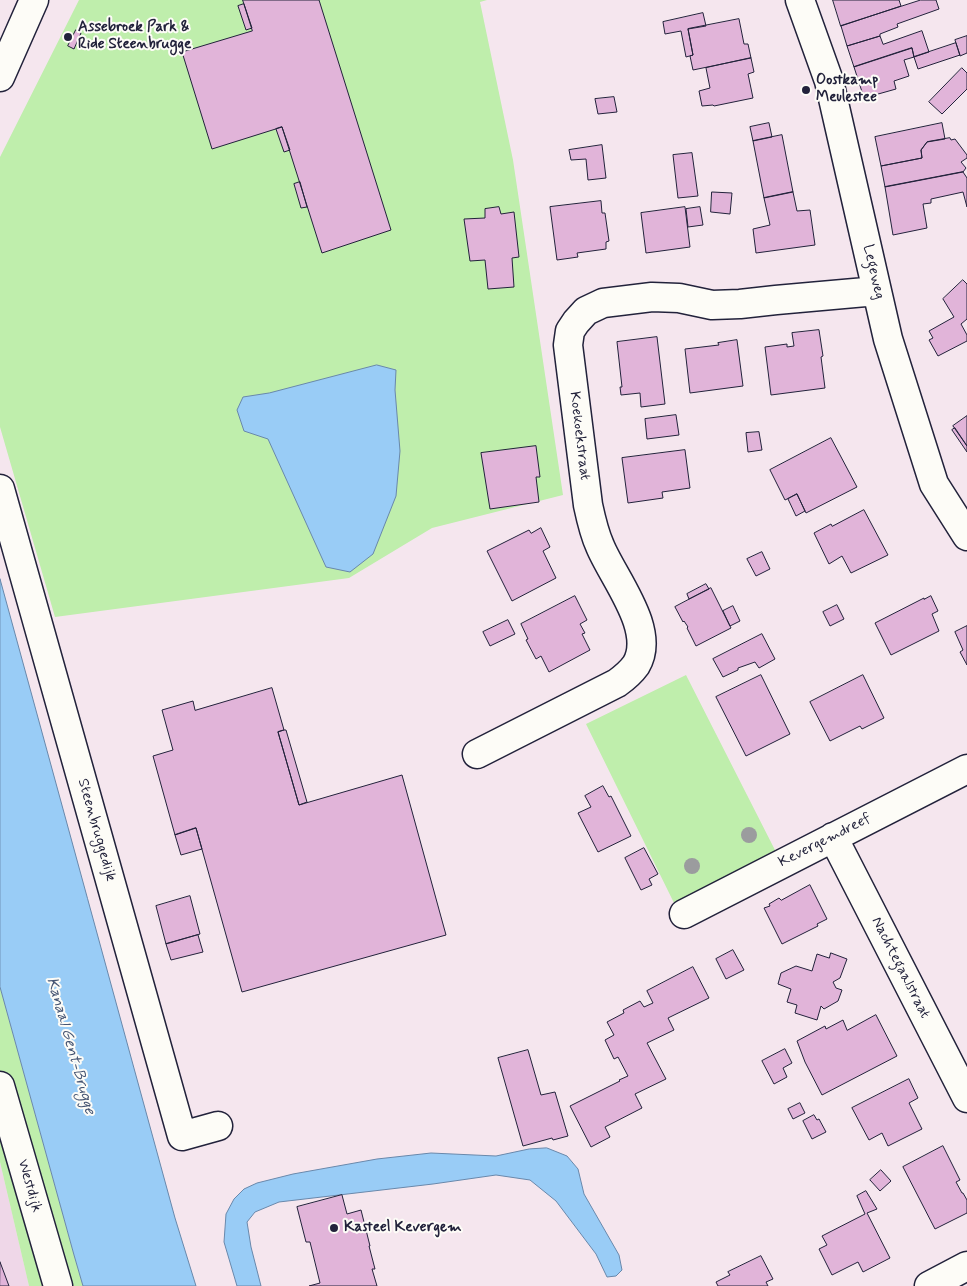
<!DOCTYPE html>
<style>
body{margin:0}
canvas{display:block;background:#f5e6ee}
</style>
<canvas width="967" height="1286"></canvas>
<script>
const ctx = document.querySelector('canvas').getContext('2d');
ctx.lineJoin = 'round';
function fill(path, color) { ctx.fillStyle = color; ctx.fill(path, 'evenodd'); }
function strokePath(path, color, width, dash) { ctx.strokeStyle = color; ctx.lineWidth = width; ctx.lineCap = dash ? 'butt' : 'round'; ctx.setLineDash(dash || []); ctx.stroke(path); }
function write(font, color, halo, rows, align = 'center') {
  ctx.font = font + ' Mynerve,sans-serif'; ctx.lineWidth = 4; ctx.setLineDash([]); ctx.textBaseline = 'middle'; ctx.strokeStyle = halo; ctx.fillStyle = color; for (const [text, x, y, turn = 0] of rows) {
    ctx.save(); ctx.translate(x, y); ctx.rotate((+turn || 0) * Math.PI / 180); ctx.textAlign = isNaN(turn) ? turn : align; if (halo) ctx.strokeText(text, 0, 0); ctx.fillText(text, 0, 0); ctx.restore();
  }
}
fill(new Path2D(`
 M0 1162 29 1286H0Z`), '#efd7e8');
fill(new Path2D(`
 M79 0H487L480 2 513 160 563 495 432 528 349 578 55 617 0 427V157Z
 M686 675 777 854 675 905 586 724Z
 M0 987 74 1255 83 1286H29L0 1162Z`), '#bfeeac');
const water = new Path2D(`
 M377 365 396 370 395 390 400 451 396 496 373 554 350 572 326 567 268 439 244 431 237 410 243 397 269 393Z
 M0 579 175 1218 196 1286H83L74 1255 0 987Z
 M547 1148 567 1156 578 1169 584 1194 619 1255 622 1270 616 1276 607 1277 596 1254 556 1201 530 1180 496 1175 433 1184 279 1202 255 1212 247 1222 251 1247 261 1286H237L224 1242 226 1214 234 1199 244 1189 257 1183 293 1174 377 1159 431 1153 496 1156 529 1149Z`);
fill(water, '#99ccf6');
strokePath(water, '#6988ab', 1);
const building = new Path2D(`
 M243 0H319L391 230 322 253 282 127 212 149 182 52 252 31Z
 M833 0H899L901 6 841 26Z
 M921 0H936L939 9 897 24 898 27 880 34V36L847 46 841 26Z
 M244 4 252 28 246 30 238 6Z
 M703 13 706 26 688 29 693 55 686 57 681 31 665 34 663 22Z
 M739 19 744 44H748L751 58 693 70 690 56 693 55 688 29Z
 M76 30 81 33 74 49 68 46Z
 M922 31 929 52 914 57 912 48 854 67 847 46 880 36 883 44Z
 M967 36V53L960 56 955 40Z
 M956 43 960 55 918 69 914 57Z
 M912 48 914 57 904 60 909 76 894 81 896 89 864 98 854 67Z
 M751 58 754 72 748 74 753 98 714 106 713 105 702 106 699 91 710 88 706 68Z
 M962 68 967 73V89L942 114 929 102Z
 M614 97 617 112 598 114 595 99Z
 M769 123 772 137 753 141 750 127Z
 M942 123 945 139 927 142 921 150 922 158 881 166 875 137Z
 M282 127 290 150 284 152 276 129Z
 M782 135 793 192 764 198 753 141Z
 M950 138 951 140 955 139 967 155V158L961 162 966 168 963 172 885 187 881 166 922 158 921 150 927 142Z
 M602 145 606 178 588 180 586 159 571 160 569 150Z
 M692 153 698 196 678 198 673 155Z
 M963 172 967 178V207L963 192 931 199V203L923 204 927 228 893 235 885 187Z
 M300 182 307 207 301 208 294 184Z
 M712 192 732 193 730 214 711 212Z
 M793 192 797 211 810 210 815 245 756 253 753 229 770 225 764 198Z
 M601 201 602 213H605L609 241 606 242V249L577 253 578 257 557 260 550 207Z
 M499 207 501 214 514 212 519 257 512 258 514 287 488 289 485 260 470 261 464 219 485 218V209Z
 M685 207 690 247 646 253 641 213Z
 M700 207 703 225 688 227 686 209Z
 M963 280 967 284V319L961 324 967 335V341L938 356 929 340 933 338 929 331 954 317 943 299Z
 M819 330 823 356 821 357 825 388 771 395 765 347 787 344V347L794 346 792 333Z
 M657 337 665 404 641 407 640 393 621 395 620 387H622L617 342Z
 M737 340 743 386 690 393 685 349 719 345 718 343Z
 M676 415 679 435 647 439 645 419Z
 M967 416V446L953 426Z
 M955 428 967 446V452L952 430Z
 M759 432 762 450 748 452 746 433Z
 M831 438 857 487 806 513 797 494 785 500 770 470Z
 M536 446 540 477H536L539 502 490 509 481 453Z
 M685 450 690 488 662 492 663 498 628 503 622 458Z
 M797 494 805 511 796 516 788 499Z
 M864 510 888 555 851 573 842 556 829 564 814 533 831 524 832 526Z
 M541 528 550 547 543 551 556 578 512 601 487 551 529 530 531 533Z
 M762 552 770 569 756 576 747 559Z
 M706 584 709 589 689 599 687 594Z
 M711 588 731 628 696 646 687 628 688 627 684 621 683 622 675 607Z
 M575 596 587 620 580 624 585 633 582 634 590 650 549 672 541 656 536 659 526 640 528 639 521 624Z
 M931 596 938 611 932 614 939 631 891 655 875 623 924 598V599Z
 M837 605 844 619 830 626 823 612Z
 M733 606 740 621 730 626 723 611Z
 M508 620 515 634 490 646 483 632Z
 M967 626V665L960 652 963 650 955 632Z
 M762 634 775 659 759 668 755 662 738 668V670L723 677 713 659Z
 M761 675 790 734 746 756 716 697Z
 M863 675 884 718 862 729 860 726 830 741 810 702Z
 M272 688 284 730 278 732 299 805 402 775 446 935 242 992 196 828 175 835 153 756 173 750 162 710 193 701 195 710Z
 M284 730H286L307 802 299 805 278 732Z
 M603 786 609 797 611 796 631 836 598 852 578 813 591 807 585 796Z
 M196 828 202 849 181 855 175 835Z
 M644 848 658 874 649 879 652 885 641 890 625 858Z
 M810 885 827 919 817 924 818 926 782 944 764 908 770 906 769 904 779 898 781 900Z
 M190 896 200 934 166 944 156 906Z
 M198 935 203 952 171 960 166 944Z
 M733 950 744 970 726 979 716 959Z
 M831 953 847 959 840 978 833 982 836 988 842 990 838 1001 824 1009 821 1006 817 1020 795 1013 797 1005 787 1002 791 989 778 984 781 973 796 966 812 971 817 954 829 958Z
 M693 967 709 998 668 1018 674 1030 647 1043 666 1079 635 1094 642 1108 605 1127 610 1137 591 1147 570 1106 620 1081 619 1080 628 1076 618 1057 614 1059 605 1040 614 1035 607 1022 624 1013 623 1010 640 1001 644 1007 653 1003 647 991Z
 M876 1015 897 1056 822 1095 805 1062 797 1041 825 1026 826 1029 843 1020 847 1030Z
 M785 1049 792 1063 783 1068 787 1077 774 1084 762 1061Z
 M528 1050 541 1095 555 1092 568 1136 553 1140 552 1138 523 1146 498 1058Z
 M909 1079 918 1098 909 1103 922 1129 888 1146 882 1133 869 1140 852 1108Z
 M800 1103 805 1113 793 1119 788 1109Z
 M814 1115 817 1120 819 1119 826 1132 812 1139 803 1121Z
 M943 1146 960 1180 956 1182 962 1193H963L967 1200V1213L935 1229 903 1167Z
 M881 1170 891 1181 880 1191 870 1180Z
 M866 1191 877 1209 867 1213 890 1258 863 1272 858 1262 832 1275 819 1249 827 1245 822 1236 865 1214 857 1196Z
 M342 1195 347 1214 361 1210 370 1246H369L375 1269H372L377 1286H309L320 1283 310 1242H306L297 1207Z
 M761 1256 773 1279 766 1282 768 1286H718L716 1282 730 1275 728 1272Z
 M0 1262 9 1286H0Z`);
fill(building, '#e1b4d9');
strokePath(building, '#22223b', 1);
const minor = new Path2D(`
 M800 0 829 81 888 339 934 484 967 536
 M0 489 182 1136 218 1126
 M477 754 617 683C624 678 631 672 636 665 657 630 613 578 600 546 594 533 591 519 588 505L568 345 570 331 576 322 586 311 603 303 652 297 679 298 712 305 740 304 776 300 877 291
 M833 837 967 1098
 M684 914 967 769
 M0 1086 58 1286
 M929 1286 967 1266`);
const major = new Path2D(`
 M0 77 34 0`);
strokePath(minor, '#22223b', 31);
strokePath(major, '#22223b', 31);
strokePath(minor, '#fdfcf7', 28);
strokePath(major, '#fdfcf7', 28);
ctx.fillStyle = '#9b9c9e';
for (const [x, y] of [
 [749,835],
 [692,866]
]) { ctx.beginPath(); ctx.arc(x, y, 8, 0, 2 * Math.PI); ctx.fill(); }
for (const [x, y, r, color] of [
 [68,37,5,"#22223b"],
 [806,90,5,"#22223b"],
 [334,1228,5,"#22223b"]
]) { const dot = new Path2D(); dot.arc(x, y, r, 0, 2 * Math.PI); ctx.fillStyle = color; ctx.fill(dot); strokePath(dot, '#fdfcf7', 2); }
write('bold 15px', '#22223b', '#fdfcf7', [
 ["Assebroek Park &",78,28],
 ["Ride Steenbrugge",78,45],
 ["Oostkamp",816,81],
 ["Meulestee",816,98],
 ["Kasteel Kevergem",344,1228]
], 'left');
write('15px', '#22223b', '#fdfcf7', [
 ["Legeweg",873,272,77],
 ["Koekoekstraat",579,436,83],
 ["Steenbruggedijk",96,830,74],
 ["Kevergemdreef",825,841,-27],
 ["Nachtegaalstraat",900,968,63],
 ["Westdijk",29,1186,74]
]);
write('italic 16px', '#465573', '#fdfcf7', [
 ["Kanaal Gent-Brugge",70,1046,74]
]);
</script>
